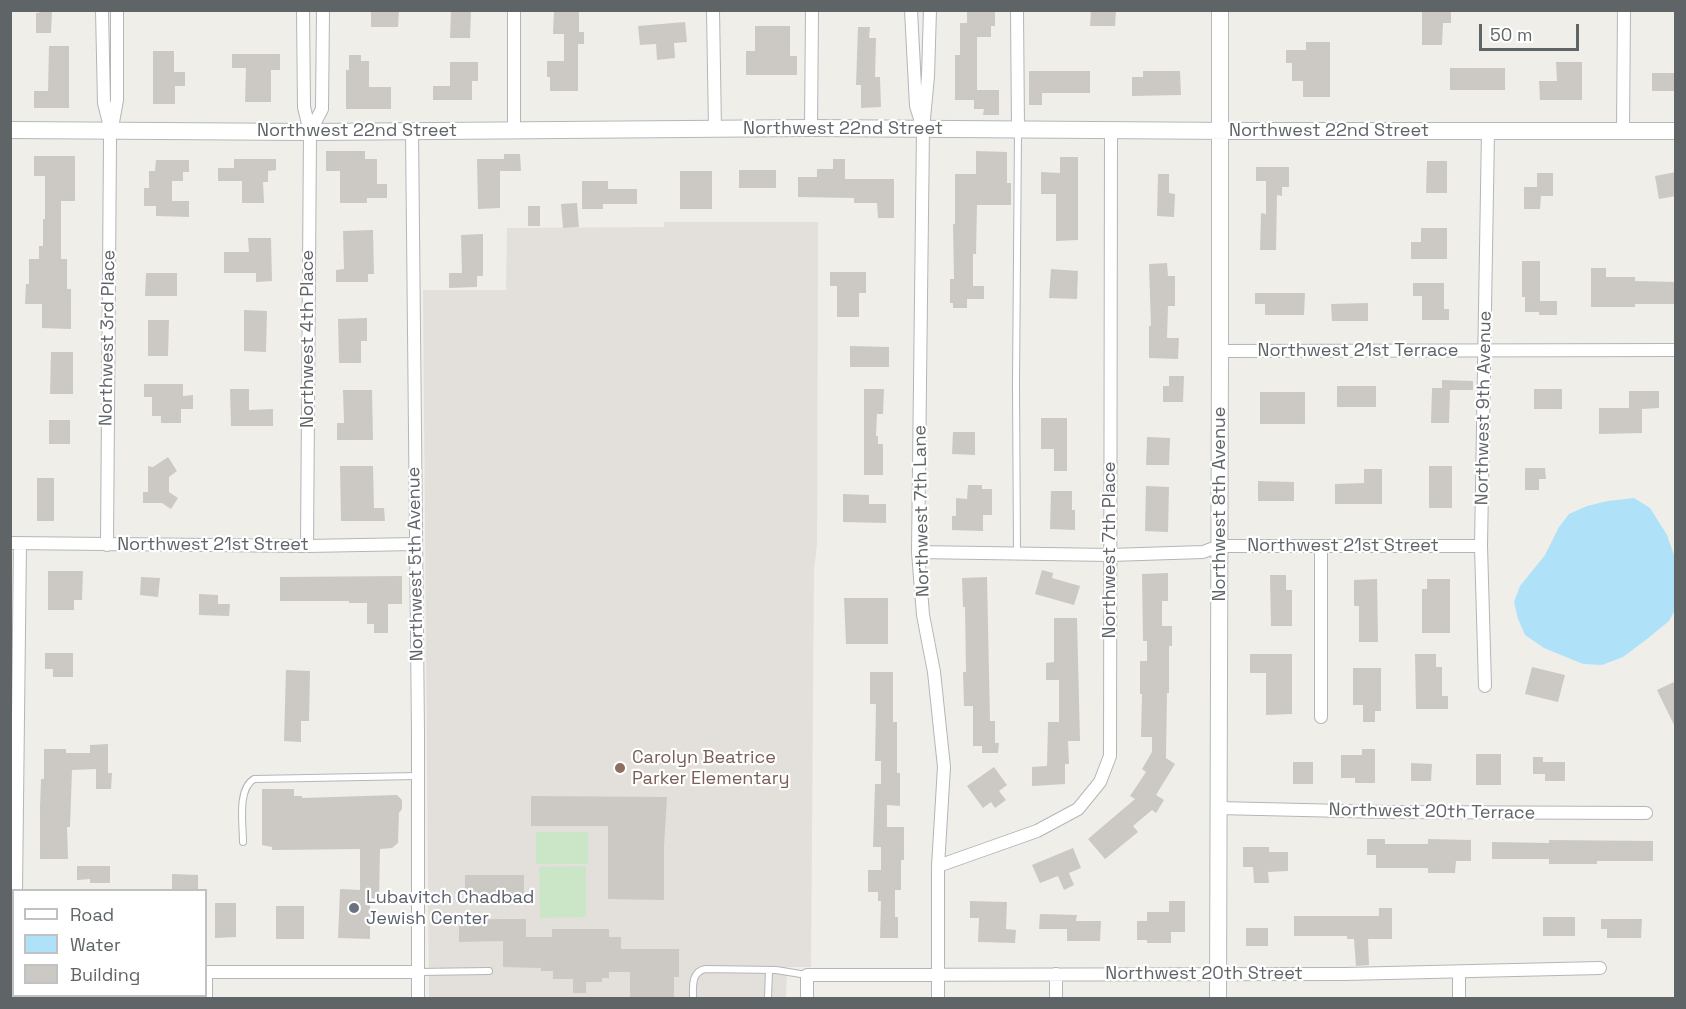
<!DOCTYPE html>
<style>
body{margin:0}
#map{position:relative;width:1686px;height:1009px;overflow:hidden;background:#f0eee8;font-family:"Space Grotesk",sans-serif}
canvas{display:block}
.frame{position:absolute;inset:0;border:12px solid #5f6467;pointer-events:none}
.legend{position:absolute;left:12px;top:889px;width:195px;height:108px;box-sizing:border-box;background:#fff;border:2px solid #bfc1c2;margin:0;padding:8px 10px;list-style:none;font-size:18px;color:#5f6467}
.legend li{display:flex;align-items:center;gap:12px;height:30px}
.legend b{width:30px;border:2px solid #bfc1c2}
.scale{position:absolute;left:1479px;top:24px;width:100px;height:27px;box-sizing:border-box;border:3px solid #5f6467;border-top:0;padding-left:8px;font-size:18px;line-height:21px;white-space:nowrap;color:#5f6467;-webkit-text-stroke:4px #fff;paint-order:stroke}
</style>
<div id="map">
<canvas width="1686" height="1009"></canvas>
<div class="frame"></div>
<ul class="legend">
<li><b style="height:8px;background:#fff"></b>Road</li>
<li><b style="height:16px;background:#afe2f9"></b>Water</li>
<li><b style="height:16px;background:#ccc9c5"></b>Building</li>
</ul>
<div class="scale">50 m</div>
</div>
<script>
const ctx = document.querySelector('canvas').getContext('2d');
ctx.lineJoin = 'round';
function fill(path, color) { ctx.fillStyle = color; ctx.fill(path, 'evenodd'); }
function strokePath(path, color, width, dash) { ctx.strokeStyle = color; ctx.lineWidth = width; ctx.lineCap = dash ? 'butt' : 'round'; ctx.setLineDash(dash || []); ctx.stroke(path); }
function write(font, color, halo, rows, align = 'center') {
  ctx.font = font + ' "Space Grotesk",sans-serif'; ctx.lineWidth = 4.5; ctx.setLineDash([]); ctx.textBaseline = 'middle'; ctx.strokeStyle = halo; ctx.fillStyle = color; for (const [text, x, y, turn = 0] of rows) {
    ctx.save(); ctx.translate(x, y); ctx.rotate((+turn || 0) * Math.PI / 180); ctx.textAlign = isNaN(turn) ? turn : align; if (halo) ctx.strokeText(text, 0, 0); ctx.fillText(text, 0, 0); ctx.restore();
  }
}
fill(new Path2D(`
 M664 222H818L817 544 814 570 811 967H787L786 998H429L423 290H506L507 228 664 227Z`), '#e3dfda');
fill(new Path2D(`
 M536 832H588V864H536Z
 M586 866V917L540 918 539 867Z`), '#cbe6c7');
fill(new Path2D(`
 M1634 498 1650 508 1667 535 1675 558V610L1669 621 1647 639 1623 657 1602 665 1583 664 1544 648 1525 635 1518 619 1514 602 1520 586 1545 555 1559 527 1569 514 1587 506 1608 501Z`), '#afe2f9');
fill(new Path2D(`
 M39 10H52L51 33H36V13H39Z
 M371 10 399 11 398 27H371Z
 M451 10H471L470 38H450Z
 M554 10H579V32H584V44H578V91H550V77H547V61H564V34H553Z
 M967 10H995V26H991V37H977V90H999V115H983L984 109H974V100H955V55H960V23H967Z
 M1091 10H1116L1115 26H1090Z
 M1422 10H1451V23H1443L1442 45H1422Z
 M685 22 687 42 674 43 675 58 657 60 656 44 640 45 638 26Z
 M755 26H790V56H797V75H746V51H755Z
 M858 27H870L869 38H876L875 77H880L881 107 861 108V85H856Z
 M1306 42H1330V97H1303V81H1292V63H1286V50H1306Z
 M49 46H69V108H34V91H48Z
 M153 51H174V72H185V86H175V104H153Z
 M232 54H280V70H271V102H245L246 68H232Z
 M349 55H361V61H369V87H391V109H346V70H349Z
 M450 62H478V81H472V100H433V86H450Z
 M1556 62H1582V100H1540L1539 81H1557Z
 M1450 68H1505V90H1450Z
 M1029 71H1090V93H1042V105H1029Z
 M1143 71H1180L1181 95 1132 96V77H1143Z
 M1652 73H1676V91H1652Z
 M326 151H365V159H377V184H387V198H367V203H340V171H326Z
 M976 151 1007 152V183H1011V205H977L976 254H973V286H984V299H967V308H953V303H950V279H954L953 224H955V174H976Z
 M504 154H520L521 171H500V208L478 209 477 159H504Z
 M34 156H75V201H61V259H67V289H71V329L42 328V304H25L26 284H29V259H39V246H43V219H45V176H34Z
 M1060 157H1078V240L1056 241V194H1041V172L1060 173Z
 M234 159H276V170L268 171V182H263L264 203H242V181H218V168H234Z
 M833 159H845V179H894V218H878L877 203H854V198L798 197V177H817V169H833Z
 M156 160H189V172H183V181H172V201H189V217L156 216V206H144V188H149V171H155Z
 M1427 161H1447V193H1426Z
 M1256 167H1289V187H1282V196L1277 195 1276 250H1260L1261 213 1266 214V181H1256Z
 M739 170H776V188H739Z
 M680 171H712V209H680Z
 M1676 172V196L1659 199 1655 176Z
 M1537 173H1553V196H1541L1540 209H1524V187H1537Z
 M1158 174H1169V193L1175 194 1174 217 1157 216Z
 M582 181H608V189H637V204H603V209H582Z
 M577 203 579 227 563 228 561 204Z
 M528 206H540V226H528Z
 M1421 228H1447V259H1411V242H1421Z
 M373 230 374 274H368V282H336V270L344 269 343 231Z
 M483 234V276H477V287L449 288V273H462L461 235Z
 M248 238H271L272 281 256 282V273H224V252H249Z
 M1522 261H1540V301H1557V315H1539V312H1525V297H1522Z
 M1167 263 1168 276H1175V306H1168L1167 338H1179L1178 359 1149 358V326H1151L1149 264Z
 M1591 268H1606V277H1635V281L1676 282V304H1635V307H1591Z
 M1051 269 1078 271 1077 299 1049 298Z
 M830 272H866V293H859V317H837V286H830Z
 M146 273H177V296H145Z
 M1413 283H1444V309H1449V320H1422V296H1413Z
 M1255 293H1305L1304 315H1265V304H1255Z
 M1368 303V321H1332L1331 304Z
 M244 310 267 311 266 352 244 351Z
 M367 318V341H361V363H339L338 319Z
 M148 320H169L168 356H148Z
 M850 346 889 347V367H850Z
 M51 352H73V394H50Z
 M1169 376H1184L1183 402H1163V386H1169Z
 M1442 380 1473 381V390H1450L1449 423H1431L1432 388H1442Z
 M144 384H183V396L193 395V409H181V423H161V416H152V397H144Z
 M1337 386H1376V407H1337Z
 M230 389H249V410L273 409V426H231Z
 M864 389H884L883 414H877L876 436H878V444H883V475H864Z
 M1534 389H1562V409H1534Z
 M343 390H372L373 440H337V423H344Z
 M1629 391H1659V408L1642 409V433L1599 434V408H1629Z
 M1260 392H1305V424H1260Z
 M1041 418H1067V471H1054V449H1041Z
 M49 420H70V444H49Z
 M953 432H975V455L952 454Z
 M1147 437 1170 438 1169 465H1146Z
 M168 457 177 471 169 477V492L178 498 171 509 162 503H143V492H148V466L153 467Z
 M340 466H373L374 508H384L385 521H341Z
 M1429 466H1452V508H1429Z
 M1525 468H1545L1546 479H1539V490H1525Z
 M1364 469H1382V504H1335V484L1364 483Z
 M37 478H54V521H37Z
 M1258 481 1294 482V501H1258Z
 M968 485H982V489H992V515H983V531L952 530V516H956V498L967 499Z
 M1146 486 1169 487 1168 532 1145 531Z
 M1051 491H1072V510H1075V530L1050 529Z
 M843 494 869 495V504H886V523L843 522Z
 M1042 570 1053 573 1052 578 1080 586 1074 605 1035 594Z
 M48 571H83L82 600H74V610H48Z
 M1168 573V601H1162V626H1172V646H1169V693H1167L1166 758 1175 764 1156 795 1164 800 1156 813 1152 810 1133 826 1138 832 1105 859 1088 839 1135 799 1130 796 1146 772 1142 769 1152 752V737H1141L1142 694H1140V661H1147V641H1143L1142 574Z
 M1270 575H1286V590H1292V626H1271Z
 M402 576V604H388V633H374V624H367V603H349V601H280V577Z
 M141 577 160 578 158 597 140 595Z
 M987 577 990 721H995V743H999L998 753H982V746H973V706H964L963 672H966L965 607H963L962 578Z
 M1377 579 1378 642H1359V606H1354V580Z
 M1427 579H1450V633H1422V589H1427Z
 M199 594 218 595V604H230L229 616 199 615Z
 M844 598H888V644H846Z
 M1054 618H1077L1080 741H1068L1069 764H1065V784L1032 786V767L1047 766 1048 722H1059V680H1046V663L1054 662Z
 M45 653H73V677H53V669H45Z
 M1250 654H1292V714L1266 715V673H1250Z
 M1415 654H1436V667H1442V696H1448V709H1416Z
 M1532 667 1565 675 1558 702 1525 694Z
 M1353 668H1381V711H1375V722H1363V705H1353Z
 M286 670 310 671 309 721H301V742L284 741Z
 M870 672H893V722H897V773H900V806L887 805V827H904V860H901V890H895V917H898V938H880L881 901H878V892H868V870H881V847H873L875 784H881V761H875L876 704H870Z
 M1676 681V729L1657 690Z
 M108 744V773H112L111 789H96V769L72 770 70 827H67L68 859H40V808L41 779H44V749H66V753H90V745Z
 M1362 749H1375V783H1355V778H1341V755H1362Z
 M1476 754H1501V785H1476Z
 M1533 757H1543V762H1565V781H1545V774H1533Z
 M1293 762H1313V784H1293Z
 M1411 763 1432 764 1431 781H1411Z
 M994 767 1007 785 999 791 1006 800 995 808 991 802 983 808 967 786Z
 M262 789H294V796H302V798L397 795 402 800V809L399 813 398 843 392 848 380 849 379 899 370 898V939L338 938 340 889 360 890V849L272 850V847L262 845Z
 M531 796 667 797 664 846V900L608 899V826H531Z
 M1367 839H1385V844H1428V839L1471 840V861H1456L1455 873H1428V868H1376V855H1367Z
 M1549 840 1653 841V861H1597V864H1549V859H1492V842L1549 843Z
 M1243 847H1269V852H1288V871L1268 872 1269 883H1254L1253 867H1243Z
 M1073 848 1081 868 1069 873 1074 885 1064 890 1058 876 1040 883 1032 865Z
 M77 866H110V883H90V879L77 880Z
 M172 874 198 875V891H172Z
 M465 875H524V898H465Z
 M970 901 1007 902 1006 929 1016 930 1015 943 978 942 979 918H970Z
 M1169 901H1185V932H1171V943H1147V940H1137V921H1147V912H1169Z
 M215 903H236V937L215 938Z
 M276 906H304V939H276Z
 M1379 908H1392V939H1368L1369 965 1356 966 1354 939H1347V936H1294V916H1379Z
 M1040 914 1077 915 1076 921H1101L1100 941H1067V929H1039Z
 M1543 917H1575V936H1543Z
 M500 919H526V937H552V929H609V937H621V949H679V977H674V999H630V972H609V978H602V982H586V993H573V979H553V971H541V968L503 967V941L459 942V920Z
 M1601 919H1642L1641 938H1607V929H1601Z
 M1246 928H1268V946H1246Z`), '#ccc9c5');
const lane = new Path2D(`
 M1017 553 1016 384 1018 131
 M243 842C243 824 237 789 254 779L418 776
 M418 972 489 971
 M693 998C693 987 691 972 705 969L776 970 807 975
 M768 998 769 970`);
const street = new Path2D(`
 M102 10 104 103 110 127
 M303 10 304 107 310 132 307 546
 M713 10 715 129
 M911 10 916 106 921 122
 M930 10 928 76 923 129 918 552 923 615 934 672 944 767 938 866V998
 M1017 10 1018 129
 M811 128 812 10
 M412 130 418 734V998
 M514 130V10
 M1623 130 1624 10
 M310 132 322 109 323 10
 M1220 351 1676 350
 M10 543 307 546 416 544
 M107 545 110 139 117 100V10
 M918 552 1110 555 1203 552 1219 546H1481
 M1485 686 1481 546 1488 131
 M1321 717V547
 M1218 808 1387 812 1646 813
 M938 866 1037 831 1078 809 1100 782 1110 756 1111 130
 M16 890 20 543
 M10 965 14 953
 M206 972H418
 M206 972V998
 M807 998V975L1345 974 1600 968
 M1056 998V974
 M1459 998V972`);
const secondary = new Path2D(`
 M10 130 310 132 811 128 1236 131H1676
 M1218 998 1220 351V10`);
strokePath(lane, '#b3b6b9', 8);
strokePath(street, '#b3b6b9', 14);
strokePath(secondary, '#b4b8bb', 18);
strokePath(lane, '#fff', 6);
strokePath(street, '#fff', 12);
strokePath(secondary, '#fff', 16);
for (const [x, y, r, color] of [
 [620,768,6,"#8d6e63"],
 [354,908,6,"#6b7280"]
]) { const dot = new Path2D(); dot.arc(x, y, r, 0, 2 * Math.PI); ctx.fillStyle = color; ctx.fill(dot); strokePath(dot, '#fff', 2); }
write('18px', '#5f6467', '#fff', [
 ["Northwest 22nd Street",843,129],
 ["Northwest 22nd Street",357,131],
 ["Northwest 22nd Street",1329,131],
 ["Northwest 3rd Place",108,338,-89],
 ["Northwest 4th Place",308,339,-90],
 ["Northwest 21st Terrace",1358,351],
 ["Northwest 9th Avenue",1484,408,-89],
 ["Northwest 8th Avenue",1220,504,-90],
 ["Northwest 7th Lane",922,511,-91],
 ["Northwest 21st Street",213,545],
 ["Northwest 21st Street",1343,546],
 ["Northwest 7th Place",1110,550,-90],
 ["Northwest 5th Avenue",416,564,-91],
 ["Northwest 20th Terrace",1432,812,1],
 ["Northwest 20th Street",1204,974]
]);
write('18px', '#785e54', '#fff', [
 ["Carolyn Beatrice",632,758],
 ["Parker Elementary",632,779]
], 'left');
write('18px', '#5b616d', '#fff', [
 ["Lubavitch Chadbad",366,898],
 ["Jewish Center",366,919]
], 'left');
</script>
